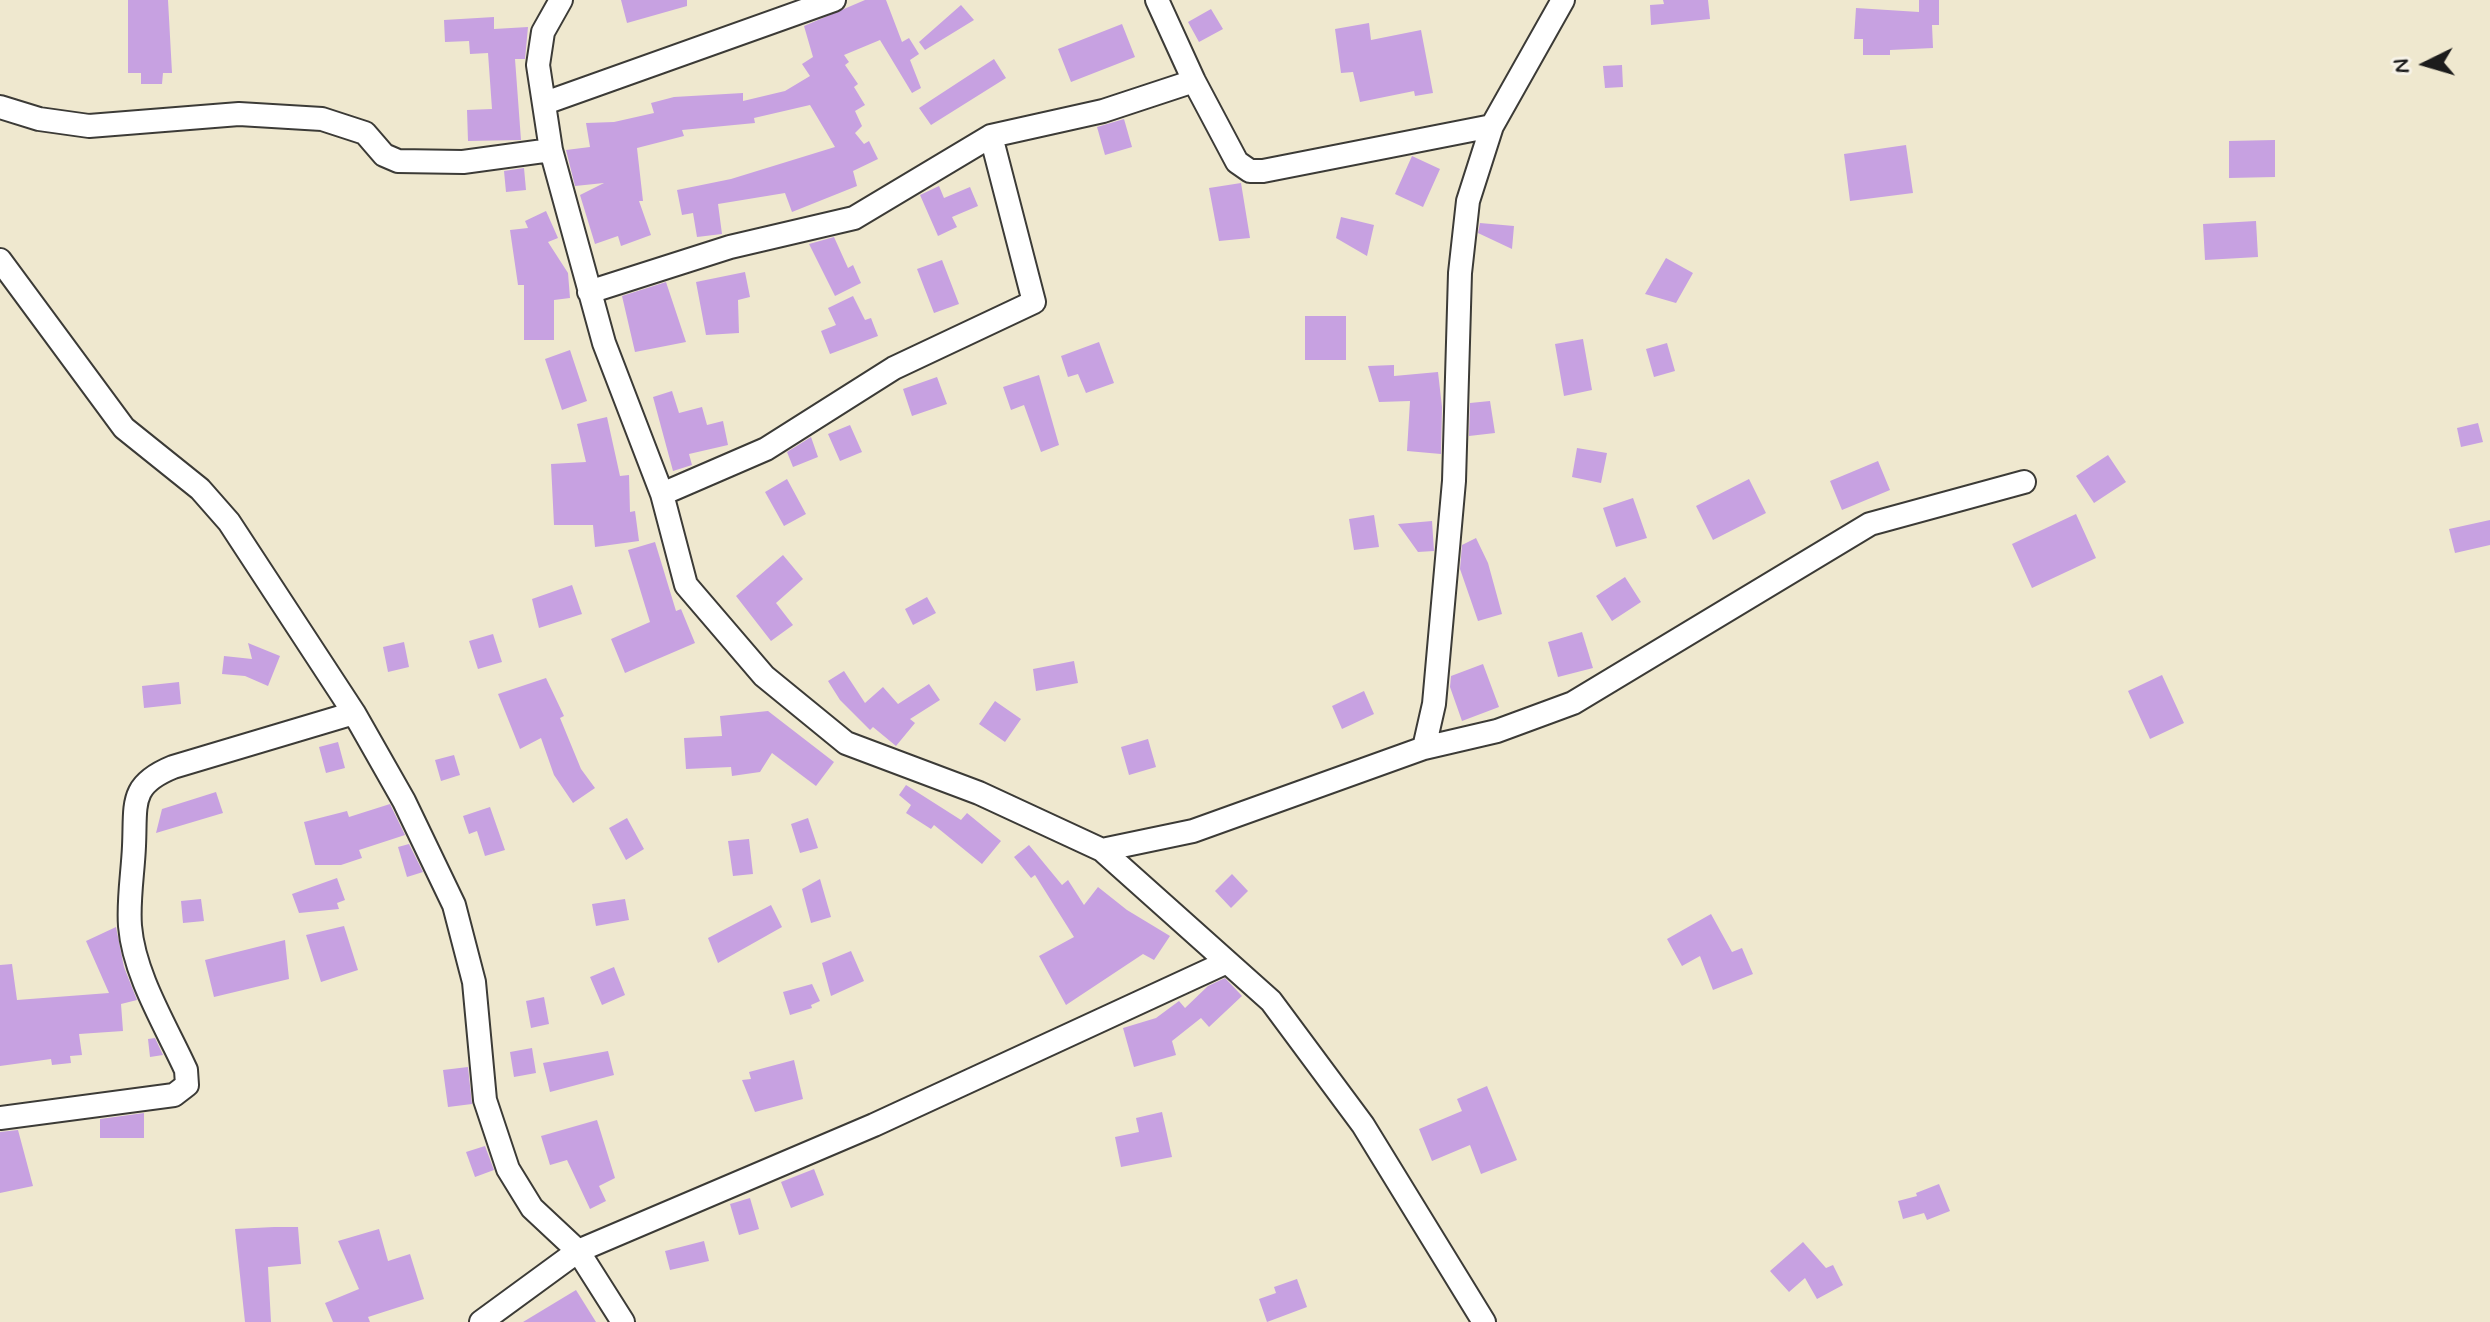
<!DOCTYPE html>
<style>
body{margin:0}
#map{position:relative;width:2490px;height:1322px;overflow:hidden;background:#efe8cf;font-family:Mynerve,sans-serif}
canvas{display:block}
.north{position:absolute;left:2386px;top:24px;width:80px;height:80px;-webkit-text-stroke:6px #f7f3e8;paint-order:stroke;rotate:265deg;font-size:22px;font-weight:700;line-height:32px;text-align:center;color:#1c1c1c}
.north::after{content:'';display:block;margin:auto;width:28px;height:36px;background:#1c1c1c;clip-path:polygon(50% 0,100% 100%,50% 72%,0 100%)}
</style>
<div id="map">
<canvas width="2490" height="1322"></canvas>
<div class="north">N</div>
</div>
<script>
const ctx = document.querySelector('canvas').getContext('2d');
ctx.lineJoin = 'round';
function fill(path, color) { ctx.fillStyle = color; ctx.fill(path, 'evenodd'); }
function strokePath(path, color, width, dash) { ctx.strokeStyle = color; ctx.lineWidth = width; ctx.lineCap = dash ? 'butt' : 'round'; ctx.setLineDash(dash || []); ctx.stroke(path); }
fill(new Path2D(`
 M128 0H168L172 73H163L162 84H141V73H128Z
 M621 0H687V6L627 23Z
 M865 0H886L902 42 909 38 919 54 910 60 921 88 912 93 880 40 844 55 849 62 845 65 858 84 854 87 865 105 855 111 862 126 855 133 864 144 869 141 878 159 853 171 857 186 792 212 785 193 718 204 722 234 697 237 693 213 682 215 677 190 731 179 835 147 810 105 754 118 755 123 682 130 684 136 637 148 643 201H639L651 235 621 246 618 236 595 244 580 195 604 183 575 186 566 150 590 147 586 123 614 122 654 113 651 103 674 97 743 93V101L785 91 810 76 802 64 813 57 804 26Z
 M1663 0H1708L1710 19 1651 25 1650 5 1664 4Z
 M1919 0H1939V25H1932L1933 48 1890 50V55H1863V39H1854L1856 8 1919 12Z
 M961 5 974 20 925 50 919 42Z
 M1211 9 1223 29 1199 42 1188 22Z
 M494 17V29L528 27 525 59H515L521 140 468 141 467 110 492 109 488 53 470 54 469 41 445 42 444 20Z
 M1369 23 1371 40 1421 30 1433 93 1415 96 1414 91 1360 102 1353 72 1341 73 1335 29Z
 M1122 24 1135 57 1071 82 1058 49Z
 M994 59 1006 78 931 125 919 108Z
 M1622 65 1623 87 1605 88 1603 66Z
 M1124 119 1132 147 1105 155 1097 127Z
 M2275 140V177L2229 178V141Z
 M1906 145 1913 193 1850 201 1844 154Z
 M1412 156 1440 169 1423 207 1395 194Z
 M524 168 526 190 506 192 504 171Z
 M1241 183 1250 238 1219 241 1209 188Z
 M939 186 944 198 970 187 978 206 952 217 957 227 938 236 920 195Z
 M546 211 558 238 548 242 568 273 570 298 554 300V340H524V285H518L510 230 528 228 525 221Z
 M1341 217 1374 225 1367 256 1336 238Z
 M2256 221 2258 257 2205 260 2203 224Z
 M1480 223 1514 226 1512 249 1478 233Z
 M834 237 848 268 853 265 861 283 835 296 809 244Z
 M1666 258 1693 273 1676 303 1645 294Z
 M942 260 959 304 934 313 917 269Z
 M745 272 750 297 738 300 739 333 706 335 696 282Z
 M666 282 686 342 635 352 622 296Z
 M853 296 865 320 871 318 878 336 830 354 821 331 836 325 828 308Z
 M1305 316H1346V360H1305Z
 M1583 339 1592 390 1564 396 1555 344Z
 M1099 342 1114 383 1086 393 1078 374 1068 377 1061 356Z
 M1667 343 1675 371 1654 377 1646 349Z
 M570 350 587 401 562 410 545 359Z
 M1394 365V376L1438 372 1442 407 1441 454 1407 451 1410 401 1379 402 1368 366Z
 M1039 375 1059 445 1041 452 1024 405 1011 410 1003 387Z
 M937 377 947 404 912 416 903 389Z
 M672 391 679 413 702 407 707 425 723 421 728 445 689 454 692 465 673 471 653 397Z
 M1490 401 1495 433 1469 436 1470 403Z
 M607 417 620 476 629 475 630 512 635 511 639 541 595 547 593 525H554L551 464 586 462 577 424Z
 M2478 423 2483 442 2461 447 2457 428Z
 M850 425 862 452 840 461 828 434Z
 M811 437 818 457 793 467 787 452Z
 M1577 448 1607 453 1601 483 1572 477Z
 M2108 455 2126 482 2094 503 2076 476Z
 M1878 461 1890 490 1842 510 1830 481Z
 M787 479 806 514 784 526 765 492Z
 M1749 479 1766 513 1713 540 1696 506Z
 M1633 498 1647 538 1616 547 1603 508Z
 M2076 514 2096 558 2032 588 2012 544Z
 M1374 515 1379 547 1354 550 1349 519Z
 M2490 520V545L2455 553 2449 529Z
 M1432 521 1434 551 1418 552 1398 524Z
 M1476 538 1488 563 1502 614 1478 621 1460 569 1462 545Z
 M655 542 676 611 681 609 695 643 625 673 611 639 650 622 628 550Z
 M783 555 803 579 776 603 793 625 771 641 736 596Z
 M1625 577 1641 602 1612 621 1596 596Z
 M572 585 582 614 539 628 532 599Z
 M927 597 936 613 913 625 905 609Z
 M1582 632 1593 668 1558 677 1548 642Z
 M493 634 502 662 478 669 469 641Z
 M404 642 409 667 388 672 383 647Z
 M248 643 280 656 268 686 245 676 222 674 224 656 252 659Z
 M1074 661 1078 683 1036 691 1033 669Z
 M1483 664 1499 707 1462 721 1450 687 1451 676Z
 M844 671 865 703 883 687 898 704 929 684 940 700 910 719 915 723 896 746 873 727 870 730 840 700 828 681Z
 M2162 675 2184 723 2150 739 2128 691Z
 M546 678 564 716 560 718 581 769 595 788 573 803 554 775 541 738 520 749 498 694Z
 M179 682 181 704 144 708 142 686Z
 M1364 691 1374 714 1342 729 1332 706Z
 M995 701 1021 719 1005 742 979 724Z
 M768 711 834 762 816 786 772 753 760 772 732 776 731 767 686 769 684 738 722 736 720 716Z
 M1148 739 1156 767 1129 775 1121 747Z
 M338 742 345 768 326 773 319 747Z
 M454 755 460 775 441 781 435 760Z
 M906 785 961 820 967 813 1001 841 982 864 934 825 931 829 906 813 911 805 899 795Z
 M216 792 223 813 156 833 162 809Z
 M390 804 405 835 359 850 362 858 341 865H315L304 822 347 811 349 817Z
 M490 807 505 850 485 856 477 831 469 834 463 816Z
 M627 818 644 849 626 860 609 828Z
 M808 818 818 848 800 853 791 824Z
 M749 839 753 874 733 876 728 841Z
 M409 844 423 872 407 877 398 847Z
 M1029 845 1062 885 1068 880 1084 905 1098 887 1127 910 1170 936 1154 960 1143 954 1066 1005 1039 956 1074 937 1035 875 1031 878 1014 857Z
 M1232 874 1248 891 1231 908 1215 891Z
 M337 878 345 900 337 903 339 909 299 913 292 894Z
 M820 879 831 917 811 923 802 889Z
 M201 899 204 921 183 923 181 901Z
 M625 899 629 920 596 926 592 904Z
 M771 905 782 927 718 963 708 938Z
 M1711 914 1732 952 1742 948 1753 974 1713 990 1700 956 1682 966 1667 939Z
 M344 926 358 970 321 982 306 935Z
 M116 927 124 967 137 1000 121 1004 123 1031 79 1034 82 1055 70 1056 71 1063 52 1065 51 1059 0 1066V965L12 964 17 1000 109 993 86 941Z
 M285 940 289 979 214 997 205 960Z
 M851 951 864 981 831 996 822 963Z
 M614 967 625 995 602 1005 590 977Z
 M1225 978 1242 996 1209 1027 1201 1018 1172 1041 1176 1055 1134 1067 1123 1028 1156 1018 1179 1001 1185 1008 1208 986Z
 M812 984 820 1001 811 1005 812 1008 790 1015 783 992Z
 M544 997 549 1024 531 1028 526 1001Z
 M155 1038 163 1055 150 1057 148 1039Z
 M532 1048 536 1073 514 1077 510 1052Z
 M608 1051 614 1075 550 1092 543 1063Z
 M794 1060 803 1099 755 1112 742 1080 751 1079 749 1072Z
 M468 1067 472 1104 448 1107 443 1070Z
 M1487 1086 1517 1160 1481 1174 1470 1145 1432 1161 1419 1129 1462 1111 1457 1099Z
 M1162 1112 1172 1157 1121 1167 1115 1137 1139 1132 1136 1118Z
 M144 1113V1138H100V1119Z
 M597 1120 615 1178 599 1186 606 1201 590 1209 567 1160 550 1165 541 1136Z
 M18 1130 33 1186 0 1193V1132Z
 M485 1146 494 1170 475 1177 466 1152Z
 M814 1169 824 1195 791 1208 781 1182Z
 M1939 1184 1950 1211 1927 1220 1924 1213 1903 1219 1898 1201 1917 1196 1916 1193Z
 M750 1198 759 1229 739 1235 730 1204Z
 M274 1227H298L301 1264 268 1267 271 1322H245L235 1229Z
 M379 1229 388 1261 410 1254 424 1299 368 1317 370 1322H333L325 1303 359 1289 338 1241Z
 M704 1241 709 1261 670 1270 665 1251Z
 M1803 1242 1826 1268 1833 1265 1843 1285 1817 1299 1805 1278 1789 1292 1770 1271Z
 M1297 1279 1307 1307 1267 1322 1259 1299 1276 1293 1274 1287Z
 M576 1290 596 1322H523Z`), '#c7a1e1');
const minor = new Path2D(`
 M561 0 543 32 538 65 551 150 604 343 662 494 686 585 764 676 846 743 979 793 1102 850 1271 1001 1363 1125 1484 1322
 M1157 0 1194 81 1237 162 1250 171H1263L1492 126
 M545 103 834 0
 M0 107 39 119 89 126 239 114 322 119 365 133 384 155 398 161 463 162 551 150
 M0 260 124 428 200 489 229 522 354 713 404 801 454 905 474 982 485 1100 508 1169 532 1208 578 1251 623 1322
 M589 292 730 247 854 218 991 136 1103 111 1194 81
 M662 494 766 449 894 368 1034 302 991 136
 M1424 748 1497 731 1573 703 1870 524 2024 482
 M1102 850 1193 831 1424 748 1434 704 1454 481 1460 273 1468 201 1492 126 1563 0
 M0 1118 174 1095 187 1085 186 1070C166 1026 134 975 130 926 128 900 133 872 134 846 136 803 129 785 173 767L354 713
 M481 1322 578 1251 874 1125 1227 962`);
strokePath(minor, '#3c3b37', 26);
strokePath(minor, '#fff', 22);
</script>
